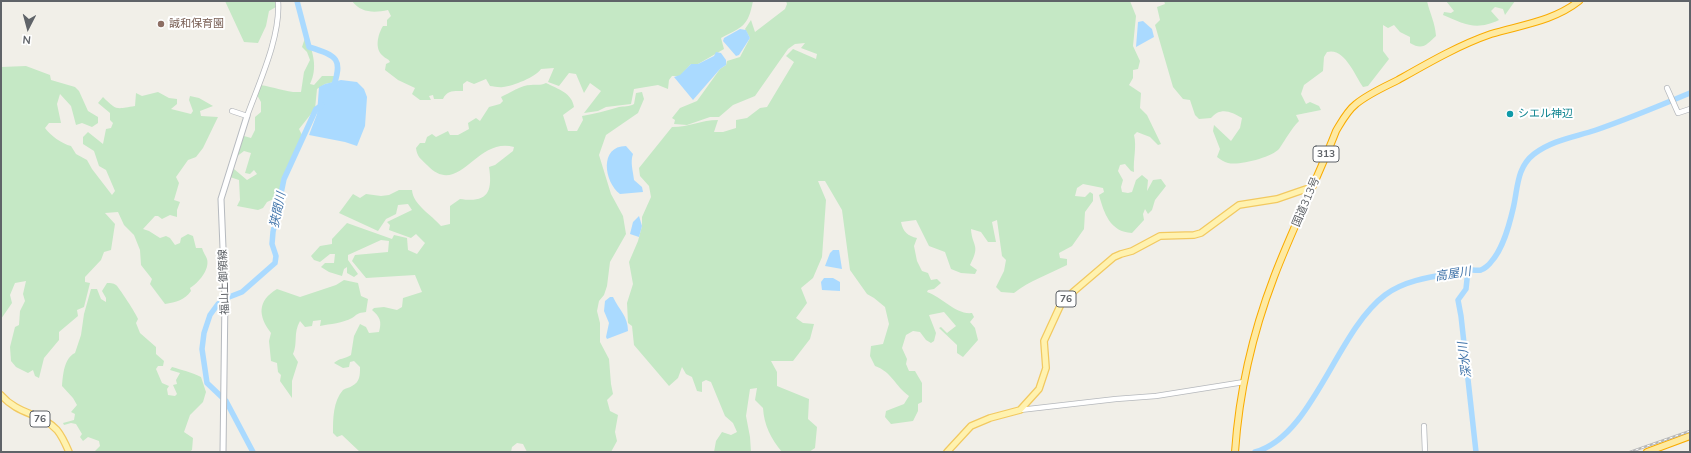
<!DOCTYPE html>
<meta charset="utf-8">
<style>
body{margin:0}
#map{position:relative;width:1691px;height:453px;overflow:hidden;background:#f1efe8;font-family:Mulish,sans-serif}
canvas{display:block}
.frame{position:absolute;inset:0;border:2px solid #5f6368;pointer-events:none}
.north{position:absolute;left:8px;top:8px;width:40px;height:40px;-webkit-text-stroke:3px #fff;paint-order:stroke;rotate:186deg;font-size:11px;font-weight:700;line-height:16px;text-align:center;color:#5f6368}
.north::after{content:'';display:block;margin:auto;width:14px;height:18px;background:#5f6368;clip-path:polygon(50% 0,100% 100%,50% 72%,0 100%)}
</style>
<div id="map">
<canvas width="1691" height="453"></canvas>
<div class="frame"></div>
<div class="north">N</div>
</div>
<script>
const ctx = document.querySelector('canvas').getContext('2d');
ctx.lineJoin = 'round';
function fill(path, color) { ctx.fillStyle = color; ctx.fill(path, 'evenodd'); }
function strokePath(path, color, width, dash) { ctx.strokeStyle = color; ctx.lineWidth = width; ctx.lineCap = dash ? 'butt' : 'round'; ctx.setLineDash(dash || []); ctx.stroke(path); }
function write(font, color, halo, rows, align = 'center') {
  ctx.font = font + ' Mulish,"Noto Sans JP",sans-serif'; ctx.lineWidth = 4; ctx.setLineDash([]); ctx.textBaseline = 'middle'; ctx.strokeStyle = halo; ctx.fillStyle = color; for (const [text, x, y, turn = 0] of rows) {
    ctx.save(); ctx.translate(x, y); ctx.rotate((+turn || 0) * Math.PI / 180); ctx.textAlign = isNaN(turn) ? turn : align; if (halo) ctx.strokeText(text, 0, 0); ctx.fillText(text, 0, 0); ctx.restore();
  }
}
fill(new Path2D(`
 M225 1H275L276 7 269 11 266 26 258 43 244 42Z
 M352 1H753C748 27 742 27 721 38L724 49 698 64H691L680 76H672L669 80 668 89 658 85 634 89 631 104 606 107 598 111 584 113 601 91 590 83 584 93 576 74 569 73 559 86 548 82 554 68 541 69C536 77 513 86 503 87 499 88 494 86 490 86L486 79 474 84 467 81 463 84V91C454 91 447 90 443 99H434L433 95 429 96 431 100H420L412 94 415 88 398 80 385 70 386 64 390 62C388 58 386 59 383 56 374 49 378 34 383 26H387V20L391 16 388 10C374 13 361 13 352 1Z
 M786 1H1130L1136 16 1133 46 1140 61 1138 69 1133 70V78L1129 85 1141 93 1140 108 1147 115 1161 144 1158 145 1150 137 1137 132 1134 135C1137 147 1133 159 1134 172L1131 171 1125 164 1120 165 1118 171 1123 180 1121 187 1122 192 1128 193 1132 192 1136 180 1142 175 1148 180 1147 191 1153 180 1161 179 1166 186 1155 200 1152 210 1148 214 1145 209 1143 214 1144 220 1132 233C1110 232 1104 213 1099 195L1104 192 1103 188 1083 184 1077 188 1075 196 1085 197 1090 192 1093 194V201L1085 212 1084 229 1072 246 1059 253 1060 258 1067 259V265C1049 274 1029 281 1014 293L1001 292 996 287 1004 271 1006 260 1002 256 997 220 992 222 996 242H988L981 232 971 229C972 247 981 244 970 265L977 270 975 274 961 273 951 269 945 252 929 246 916 220 901 222C903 232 908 236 917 238L914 246 917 261 922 271 928 273 931 280 937 279 941 283 934 289 928 290 927 292C942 297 956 315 972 313L974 317 970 322 975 328 978 340 963 357 957 353V345L939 328 941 327 947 333 956 326 944 312 929 315 936 333 934 341 931 343 926 340 920 332 913 331 906 335 902 348 907 359 906 364 909 371H915L922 383V402L918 404V411L913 421 891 424 885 417 886 411 904 404 909 396C895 386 892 372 875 366L870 356 871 346 883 344 889 324 885 307 874 298 867 294 850 270 842 210 825 181H818L826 200 822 257 813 278 801 288 807 303 796 318 803 323 814 324 810 339 793 361H771L777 372V386L809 399 808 419 817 427 815 448 809 452H782C771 439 764 425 763 408L755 400 757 388 750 389 746 416 750 437 751 452H714L716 441 722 432 731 435 737 432 733 423 725 416 711 382 706 380 702 382V392L697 391 692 377 686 374 682 367 678 378 669 386 634 345 632 326 628 323 627 303 633 284 629 262 638 241 642 226V217L651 197 649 186 640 176 639 168 672 127C690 127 701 120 718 120L714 132H723L736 128V120L747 118 760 108 767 107 794 62 786 56 793 49 816 59 817 54 801 48 805 43 795 44 788 49 755 96 733 105 719 117H710L687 125 674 124 675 120 672 118 680 108 697 101 720 69 726 65 727 61 740 57 750 38 745 29 751 20 755 32 785 9 787 4Z
 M1164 1H1427C1430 14 1435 22 1436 36 1427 44 1423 51 1410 43V37L1400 32 1394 25 1388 28 1383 25V51L1389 59 1368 86 1363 87C1355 75 1344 47 1327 52L1324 57 1323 71 1304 85 1301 94 1306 104 1310 102 1319 106 1321 110 1296 115 1299 121C1291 129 1286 139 1279 149 1272 157 1239 166 1228 163 1224 162 1220 159 1217 157L1220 149 1213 131 1214 125 1231 141 1240 128 1242 118C1231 111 1220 107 1211 118L1199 119 1195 115 1190 100 1183 99 1173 87 1155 25 1160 20 1157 7 1165 4Z
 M1446 1H1515L1505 15 1503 9 1495 7 1491 11 1499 20C1476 31 1464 24 1443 15L1444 12 1451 13 1454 11Z
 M307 37C313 52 318 68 310 84L314 85 322 76H335L334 82 325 84 317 89 315 109 299 129 302 135 282 178 280 196 267 202 263 208 258 210 237 206 240 200 239 180 230 177 234 169 247 180 257 174 254 170 250 174 245 173 251 153 244 151 236 157 244 136 251 138 255 130V117L261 112V102L257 95 260 85C275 87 287 93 301 92L304 72 310 60 307 52 302 47 305 38Z
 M26 66 50 75 51 80 75 87 79 91 88 111 98 117V123L92 127 82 123 76 125 71 106 60 94 57 104 61 123H49L45 128C50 135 62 144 71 146L76 154 87 160 92 169 112 195 115 191 106 170 99 166 94 151 83 144V137L88 132 103 144 106 129 111 128 113 123 110 120V113L98 103 103 97C117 111 116 109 135 106L136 93 142 96 158 92 169 98 177 99V104L171 109 191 114 193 111 189 100 190 96 199 98 213 106 200 111 201 116 218 117 203 148 196 157 188 160 176 177 179 183 174 200 180 202 177 210V217L170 215 162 219 158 216H155L143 229 149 231 160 238 166 236 170 238 175 245 180 243 181 238 188 234 193 236 196 248H202C203 252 206 256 207 259 210 270 198 283 190 288L191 291C185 300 176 302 165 304L150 284 152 279 141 265 140 250 134 235 124 225 118 212 105 213 115 224 111 250 104 252 101 260 85 277V282L90 283 84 307 77 310 78 316 59 332V340L44 358 39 378 35 376 33 370 28 373 16 367 11 361 10 347 15 327 19 325 20 311 25 301 23 294 26 281 15 283 10 295 12 303 1 319V67Z
 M546 83C558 89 572 93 574 107L563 115 568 131H577L583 120 582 116C594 114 606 111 619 107 624 106 629 107 634 104L636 93 642 92 644 99 638 113 606 135 599 155 611 194 623 216 626 234 610 262 607 286 604 295 599 301 597 311 600 323V342L609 359 611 384 613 394 607 400 610 411 618 415 615 432 617 441 611 452H527L523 444 517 443 512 447 511 452H360L342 435 337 437 333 433C333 419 333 401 343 390 346 388 349 388 352 386 360 382 360 375 360 367L354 361 350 362 349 367 343 368 334 363C339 358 345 359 351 355L354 336 360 324 366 327 369 333 379 332C382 321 380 317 372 310L374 308 384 307 397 310 402 307 403 298 422 292 415 275 366 278 352 261 355 255 388 252 389 241 381 240 348 255V260L358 274 354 277 347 273V267L344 269 342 276 329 272 321 267 325 263H334L335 254H330L320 262 314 260 311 256 320 246 332 244V239L347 223 392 239 394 235 407 238 408 250 417 254 425 243 416 234 411 238 389 230 390 225 387 222 412 210 408 204 398 205 396 214 386 219 378 231 339 213 353 194 360 198 366 194 381 196 389 195 399 190H412C413 205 432 215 441 226L450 224V206L460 199C487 203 493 193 489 167L495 165 513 151 514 147C476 136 459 199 427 165 421 159 417 157 416 148L420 143H425L427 137 432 134 436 137 448 131 450 135H458L469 129 468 123 476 118 480 121 489 107 500 104 503 101 501 97C510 93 521 85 531 85 537 84 539 86 546 83Z
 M344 280 358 283 361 296 368 299 366 312C357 313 358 314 352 318 343 323 330 324 320 326L321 320 313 321 312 326 305 327 300 321C293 333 298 343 293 354L298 362 292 381V398L280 381 281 375 278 372 277 363 271 361 269 341 271 333C258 316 257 301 277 289L300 297 336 285Z
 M107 283C110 283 113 283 116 285 118 286 137 315 138 319L136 323 140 333 156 347V354L164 361 163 366H158L156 369 162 383 169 386 167 389 168 395 175 396 177 394 173 385 177 384 176 380 180 373 170 370 172 367C182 370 191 372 201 377L206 392 203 402 190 415 184 432 193 438 192 450 189 452H87L95 451 100 446 99 441 88 437 83 441 80 437 82 434 76 424 71 423 64 425 63 423 74 420 75 414 71 412 77 405 73 398 62 386C63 375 64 358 75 353L81 335 84 314 91 289H97L101 299 106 302V298L102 291Z`), '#c5e8c5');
fill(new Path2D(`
 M1143 21 1152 29 1154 37 1136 47 1138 22Z
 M740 29 746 30 750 38 739 55 736 56 723 41 724 38Z
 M716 52 721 53 726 60V65L720 69 693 100 674 77 680 75 691 64H698L714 56Z
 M341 80 357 82 364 89 367 97 365 126 357 146 345 142 309 135 317 114 319 87 325 84Z
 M626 146 633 154C630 162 633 171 634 180L642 187 643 192 620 194C604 182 599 146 626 146Z
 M639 216 642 226 639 237 630 234 633 222Z
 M833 250H839L842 269 825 266 830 253Z
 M824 278H833L840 282V291L822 290 821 282Z
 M610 297H613C619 310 628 316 628 331L607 339 606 337 609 323 604 311 605 301Z`), '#aadaff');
strokePath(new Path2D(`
 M297 1 309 47C338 56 343 59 333 88
 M1468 270 1466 289 1458 300 1461 316 1476 452
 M253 452 226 401 207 383 202 349 204 333 210 315 218 304 224 299 242 292 275 263 276 256 272 244 273 232 284 179 316 109 322 105
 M1255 452C1313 436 1336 332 1385 295 1407 278 1440 276 1466 271 1471 269 1477 271 1481 270 1484 269 1489 265 1491 262 1503 249 1509 226 1513 209 1518 189 1516 168 1534 154 1552 140 1575 137 1596 130 1628 119 1659 106 1690 93`), '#aadaff', 5.5);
const tertiary = new Path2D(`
 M1667 88 1678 113 1690 109
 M232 111 247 116C259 83 281 36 278 1
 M1020 410 1116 399 1156 396 1244 382
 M1424 426 1425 452`);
const secondary = new Path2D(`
 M223 452 225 297 221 199 247 116`);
const primary = new Path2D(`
 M1 395C18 415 41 413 57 430 62 436 66 445 69 452
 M947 452 971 426 990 418 1020 410 1039 389 1046 368 1044 341 1061 304 1073 292 1114 257 1121 254 1132 251 1160 236 1194 235 1201 233 1239 205 1277 199 1306 189 1311 190`);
const trunk = new Path2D(`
 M1235 452C1239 393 1253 332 1274 277 1293 227 1317 180 1336 131 1342 121 1347 111 1356 104 1368 94 1384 87 1398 80 1428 63 1459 45 1491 34 1521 25 1554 21 1579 1
 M1647 452 1690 436`);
strokePath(tertiary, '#b5b8bc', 6);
strokePath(secondary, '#b6babf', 7);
strokePath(primary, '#f2c960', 8);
strokePath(trunk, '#f9ab00', 8);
strokePath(tertiary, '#fff', 4.5);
strokePath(secondary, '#fff', 5);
strokePath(primary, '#fff2af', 5.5);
strokePath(trunk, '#feeaa1', 6);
const rail = new Path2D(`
 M1630 452 1690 431`);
strokePath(rail, '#b6b7b8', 2.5);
strokePath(rail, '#fff', 1, [3]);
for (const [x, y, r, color] of [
 [161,24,4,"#8d6e63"],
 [1510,114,4,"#0f9aa8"]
]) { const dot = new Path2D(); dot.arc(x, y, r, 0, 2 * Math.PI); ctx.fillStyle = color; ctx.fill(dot); strokePath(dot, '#fff', 1.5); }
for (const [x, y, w] of [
 [1326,154,26],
 [1066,299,20],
 [40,419,20]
]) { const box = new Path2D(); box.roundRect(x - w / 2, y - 8, w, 16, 3); ctx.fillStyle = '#fff'; ctx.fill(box); strokePath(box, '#5f6368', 1); }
write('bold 10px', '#5f6368', null, [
 ["313",1326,154],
 ["76",1066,299],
 ["76",40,419]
]);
write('11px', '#785e54', '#fff', [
 ["誠和保育園",169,24]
], 'left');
write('11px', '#0d838f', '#fff', [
 ["シエル神辺",1518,114]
], 'left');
write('11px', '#5f6368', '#fff', [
 ["国道313号",1306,202,-67],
 ["福山上御領線",224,282,-92]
]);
write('italic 12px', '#4174aa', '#fff', [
 ["狭間川",278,210,-78],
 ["高屋川",1453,274,-9],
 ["深水川",1465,360,-97]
]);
</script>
